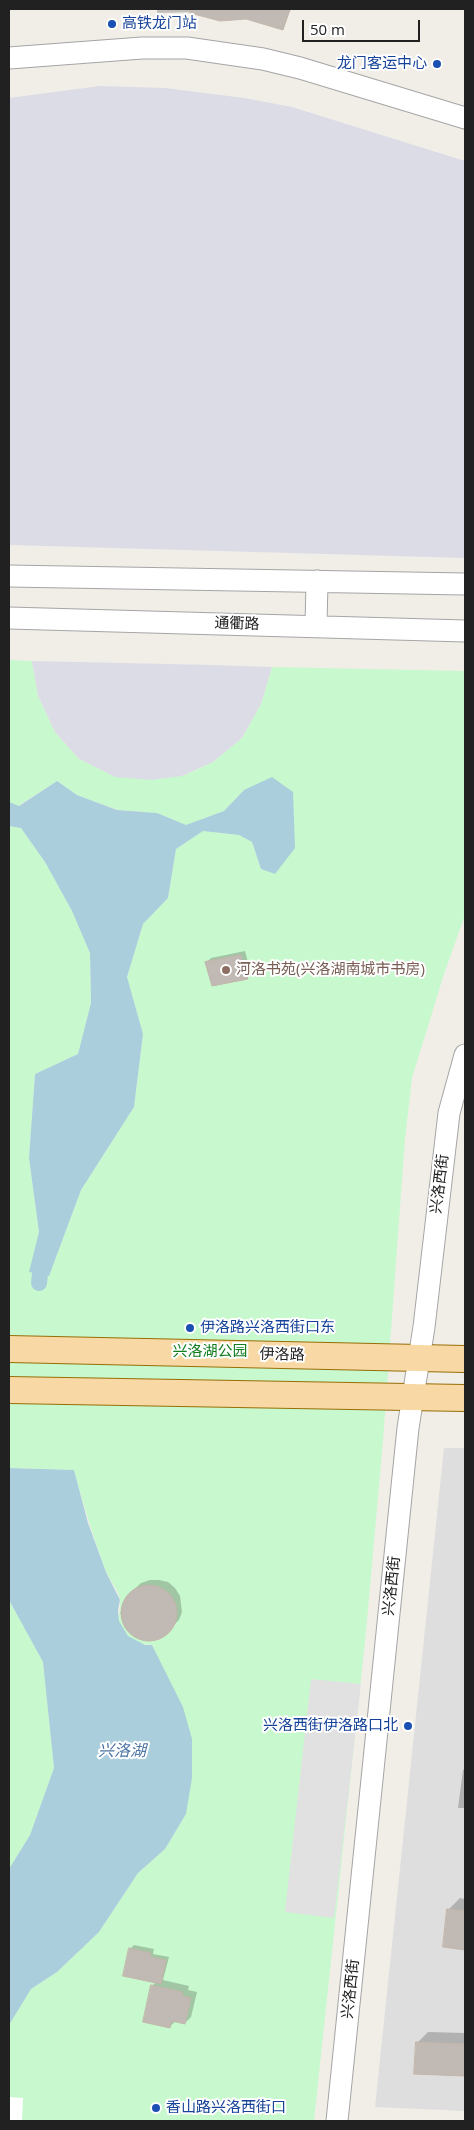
<!DOCTYPE html>
<meta charset="utf-8">
<style>
body{margin:0}
#map{position:relative;width:474px;height:2130px;overflow:hidden;background:#f1eee8;font-family:"Open Sans",sans-serif}
canvas{display:block}
.frame{position:absolute;inset:0;border:10px solid #212121;pointer-events:none}
.scale{position:absolute;left:302px;top:20px;width:118px;height:22px;box-sizing:border-box;border:2px solid #212121;border-top:0;padding-left:6px;font-size:15px;line-height:18px;white-space:nowrap;color:#212121;-webkit-text-stroke:4px #fff;paint-order:stroke}
</style>
<div id="map">
<canvas width="474" height="2130"></canvas>
<div class="frame"></div>
<div class="scale">50 m</div>
</div>
<script>
const ctx = document.querySelector('canvas').getContext('2d');
ctx.lineJoin = 'round';
function fill(path, color) { ctx.fillStyle = color; ctx.fill(path, 'evenodd'); }
function strokePath(path, color, width, dash) { ctx.strokeStyle = color; ctx.lineWidth = width; ctx.lineCap = dash ? 'butt' : 'round'; ctx.setLineDash(dash || []); ctx.stroke(path); }
function write(font, color, halo, rows, align = 'center') {
  ctx.font = font + ' "Open Sans","Noto Sans SC",sans-serif'; ctx.lineWidth = 4; ctx.setLineDash([]); ctx.textBaseline = 'middle'; ctx.strokeStyle = halo; ctx.fillStyle = color; for (const [text, x, y, turn = 0] of rows) {
    ctx.save(); ctx.translate(x, y); ctx.rotate((+turn || 0) * Math.PI / 180); ctx.textAlign = isNaN(turn) ? turn : align; if (halo) ctx.strokeText(text, 0, 0); ctx.fillText(text, 0, 0); ctx.restore();
  }
}
fill(new Path2D(`
 M444 1448H465V2111L375 2107Z`), '#dfdede');
fill(new Path2D(`
 M9 660 32 661 38 696 55 732 79 759 183 776 213 762 242 738 261 704 272 667 465 671V915L444 974 412 1078 405 1139 383 1441 366 1632 314 2121H9V2025L31 1989 57 1972 99 1932 138 1873 165 1849 186 1814 152 1645C144 1645 134 1642 127 1636 114 1623 121 1614 120 1600 119 1591 109 1579 105 1569 93 1537 83 1504 74 1470L9 1468V826L21 828 45 862 72 911 90 953 91 1003 78 1054 35 1074 29 1158 39 1232 30 1272 49 1276 81 1190 134 1107 143 1034 127 977 143 924 168 898 176 849 203 831 239 835 252 842 261 869 244 790 224 811 186 825 157 813 118 810 77 795 57 781 18 806 9 802Z
 M9 1600 43 1662 54 1768 30 1835 9 1869Z`), '#c8f8ce');
fill(new Path2D(`
 M311 1679 361 1684 334 1918 285 1912Z`), '#e1e1e1');
fill(new Path2D(`
 M100 86 165 88 244 98 292 107 465 161V558L9 545V98Z
 M32 661 213 665 272 667 261 704 242 738 213 762 182 776 151 780 115 777 79 759 55 732 38 696Z`), '#dcdce6');
fill(new Path2D(`
 M272 777 293 792 295 848 275 874 261 869 252 842 239 835 203 831 176 849 168 898 143 924 127 977 143 1034 134 1107 81 1190 49 1276 29 1272 39 1232 29 1158 35 1074 78 1054 91 1003 90 953 72 911 45 862 21 828 9 826V802L19 806 57 781 77 795 117 810 157 813 186 825 224 811 244 790Z
 M9 1468 74 1470 88 1523 106 1572 120 1600 118 1610 119 1621 128 1636 145 1645H152L183 1707 192 1739V1778L186 1814 165 1849 138 1873 99 1932 57 1972 31 1989 9 2025V1869L30 1835 54 1768 43 1662 9 1600Z`), '#aacedc');
fill(new Path2D(`
 M9 2097 23 2098 22 2121H9Z`), '#fff');
fill(new Path2D(`
 M157 9H291L283 28 241 16 199 12 157 13Z
 M245 951 251 974 247 978 207 962 211 958Z
 M150 1580H159L168 1582 175 1588 180 1596 182 1612 179 1620 161 1637 151 1640 135 1637 128 1631 123 1623 121 1614 123 1605 127 1596 141 1583Z
 M465 1768V1808H458L463 1770Z
 M460 1898 465 1899V1949L444 1946 449 1909Z
 M134 1945 154 1949 153 1954 169 1957 163 1980 189 1986 188 1990 197 1992 191 2017 185 2023 176 2021 169 2027 152 1986 156 1982 130 1949Z
 M428 2032 465 2033V2075L416 2073 417 2043Z`), '#0003');
strokePath(new Path2D(`
 M39 1283 40 1274`), '#aacedc', 16);
const building = new Path2D(`
 M190 9H290L283 30 246 19 220 21 190 13Z
 M241 955 248 979 212 986 205 962Z
 M121 1613a28 28 0 1 1 56 0a28 28 0 1 1-56 0Z
 M447 1909 465 1911V1950L443 1947Z
 M129 1948 151 1953 150 1957 166 1960 161 1984 123 1976Z
 M151 1985 183 1992 182 1996 191 1998 185 2024 172 2021 170 2028 143 2022Z
 M416 2042 465 2044V2076L414 2074Z`);
fill(building, '#c1bab4');
strokePath(building, '#c2b6aa', 1);
const tertiary = new Path2D(`
 M9 58 142 48H187L263 59 300 68 465 118
 M9 576 465 584
 M9 618 465 631
 M316 626 317 581
 M337 2121 408 1428 424 1327 449 1113 465 1055`);
const primary = new Path2D(`
 M9 1349 465 1359
 M9 1390 465 1398`);
strokePath(tertiary, '#a5a5a5', 23);
strokePath(primary, '#976e06', 28);
strokePath(tertiary, '#fff', 21);
strokePath(primary, '#f8d9a5', 26);
for (const [x, y, r, color] of [
 [112,24,5,"#1a4fb4"],
 [437,64,5,"#1a4fb4"],
 [226,970,5,"#8d6e63"],
 [190,1328,5,"#1a4fb4"],
 [408,1726,5,"#1a4fb4"],
 [156,2108,5,"#1a4fb4"]
]) { const dot = new Path2D(); dot.arc(x, y, r, 0, 2 * Math.PI); ctx.fillStyle = color; ctx.fill(dot); strokePath(dot, '#fff', 2); }
write('15px', '#164399', '#fff', [
 ["高铁龙门站",122,24],
 ["龙门客运中心",427,64,"right"],
 ["伊洛路兴洛西街口东",200,1328],
 ["兴洛西街伊洛路口北",398,1726,"right"],
 ["香山路兴洛西街口",166,2108]
], 'left');
write('15px', '#212121', '#fff', [
 ["通衢路",237,624,2],
 ["兴洛西街",440,1184,-83],
 ["伊洛路",282,1355,1],
 ["兴洛西街",392,1586,-84],
 ["兴洛西街",351,1989,-84]
]);
write('15px', '#785e54', '#fff', [
 ["河洛书苑(兴洛湖南城市书房)",236,970]
], 'left');
write('15px', '#107d1f', '#fff', [
 ["兴洛湖公园",210,1352]
]);
write('italic 16px', '#4d75a5', '#fff', [
 ["兴洛湖",122,1751]
]);
</script>
